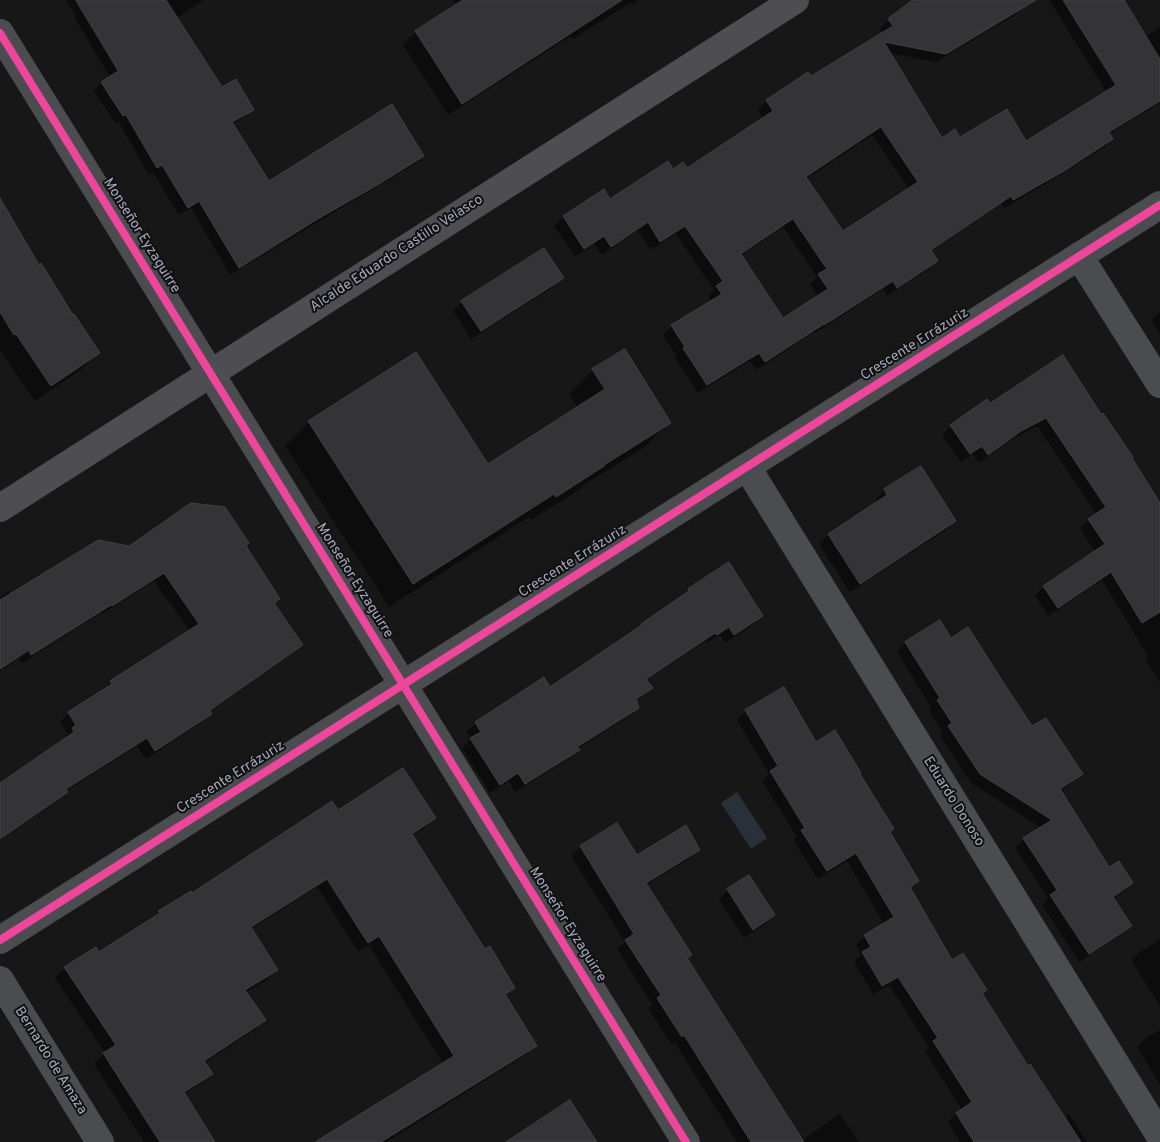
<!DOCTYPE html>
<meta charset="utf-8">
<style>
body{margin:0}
canvas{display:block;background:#171717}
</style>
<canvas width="1160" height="1142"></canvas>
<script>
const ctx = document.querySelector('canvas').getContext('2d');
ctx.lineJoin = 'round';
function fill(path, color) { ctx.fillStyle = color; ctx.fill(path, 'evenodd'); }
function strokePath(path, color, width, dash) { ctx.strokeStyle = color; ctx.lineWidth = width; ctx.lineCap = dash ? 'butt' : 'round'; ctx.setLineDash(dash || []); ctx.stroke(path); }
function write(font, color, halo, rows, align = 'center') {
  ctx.font = font + ' Overpass,sans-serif'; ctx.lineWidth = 4; ctx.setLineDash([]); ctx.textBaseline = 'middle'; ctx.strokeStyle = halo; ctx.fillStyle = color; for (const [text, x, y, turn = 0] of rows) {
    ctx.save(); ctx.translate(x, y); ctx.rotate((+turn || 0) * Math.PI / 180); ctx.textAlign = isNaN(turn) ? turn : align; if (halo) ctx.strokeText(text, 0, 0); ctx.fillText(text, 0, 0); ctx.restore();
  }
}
fill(new Path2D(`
 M737 792 767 838 751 849 721 803Z`), '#29303a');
fill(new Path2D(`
 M66 0H204L200 3 176 18 222 89 252 110 244 117 232 125 269 183 423 156 415 164 230 275 191 208 179 215 153 172 149 175 118 121 115 123 94 91 101 83 110 77 74 17 76 15Z
 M453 0H639L632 5 630 3 573 39 571 36 448 115 403 45 416 32 457 5Z
 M915 0H1021L1024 6 1015 15 936 62 889 53 941 140 960 139 1026 143 1107 93 1049 0H1109L1145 37 1160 27V103L1109 134 1112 139 1103 148 1054 179 1004 208 1001 203 930 252 936 261 927 270 887 296 883 289 815 333 814 332 756 370 750 361 698 393 675 358 677 357 663 335 672 326 712 302 708 296 714 290 676 234 651 250 638 230 602 255 594 244 575 257 554 226 563 217 603 190 610 200 673 170H687L763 119 758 110 766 101 807 73 810 78 883 34 880 29 888 20ZM872 135 909 189 843 232 806 179ZM783 227 817 277 810 284 818 296 782 320 741 255Z
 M0 200 39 266 73 317 98 353 82 369 35 401 0 350Z
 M562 278 553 287 471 339 453 311 462 302Z
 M1160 312V333L1151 320Z
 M1063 357 1160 505V683L1145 659 1148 656 1102 580 1048 616 1035 596 1043 587 1095 552 1080 528 1089 520 1097 515 1037 426 1011 440 979 463 972 454 961 462 942 435 951 426 987 400 990 405Z
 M593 370 669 423 645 447 582 486 579 490 531 520 529 517 389 607 285 446 309 422 488 466 578 408 569 394Z
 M920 468 954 521 946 530 850 592 819 544 828 535 878 503 876 499 885 490Z
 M244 546 278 599 273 604 301 645 292 654 209 711 211 714 202 722 146 759 137 746 66 791V792L57 801 0 840V784L65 740 64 738 68 734 60 722 69 713 102 691 111 682 190 631 154 581 102 614 101 613 22 663 19 658 0 671V597L9 591 11 595 129 547Z
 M729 564 762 616 753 625 725 643 720 635 707 643 706 641 646 680 651 688 642 697 635 701 637 707 628 717 577 749 578 750 569 759 515 792 509 781 490 793 462 748 471 739 467 732 476 723 550 688 635 632 641 625 679 599 688 590Z
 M951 639 1032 728 1081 774 1072 783 1060 791 1109 868 1132 883 1123 892 1113 899 1130 926 1121 934 1079 962 1042 905 1048 898 1015 848 1024 839 1042 828 971 783 940 735 943 732 929 710 931 707 897 652 906 643Z
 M746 711 816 744 858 774 889 833 918 881 909 889 951 962 985 990 981 994 1027 1067 1063 1118 1069 1114 1087 1142H960L948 1122 956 1114 962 1110 925 1051 929 1047 889 985 873 994 854 962 861 955 856 945 865 936 884 924 847 861 818 879 793 840 797 837 762 781 769 774 737 720Z
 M337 812 434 818 424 828 412 836 485 951 513 988 505 996 535 1045 526 1055 386 1142H318L443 1064 369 945 358 951 317 887 251 929 276 970 267 980 246 992 264 1020 254 1030 204 1063 211 1073 201 1083 184 1094 199 1142H144L94 1064 105 1053 55 978 65 968 99 954 151 920 159 912 191 895Z
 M617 824 637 857 699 849 690 858 646 885 691 954 686 959 802 1140 840 1114 859 1142H737L675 1043 672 1045 648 1008 652 1004 617 949 625 942 571 856 580 847Z
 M728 890 774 915 765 924 744 938 719 899Z
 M1160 939V1006L1131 960 1140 952Z
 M1160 1030V1085L1137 1047 1146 1038Z`), '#0007');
const building = new Path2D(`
 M76 0H166L222 87 236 79 254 110 232 122 269 181 392 104 424 156 379 184 316 220 239 268 199 201 188 208 162 165 157 168 126 115 123 116 101 82 118 71Z
 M463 0H622L462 104 415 31Z
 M913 0H1036L946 54 884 42 942 138 955 129 960 137 1007 109 1026 141 1116 85 1063 0H1124L1160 59V101L1109 132 1113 139 1064 171 1013 200 1011 196 931 250 938 261 897 288 893 281 824 325V324L765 362 759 353 707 385 683 348 685 347 671 325 722 294 716 286 723 281 685 226 660 242 648 222 611 247 604 236 584 249 563 216 604 189 610 199 668 161 673 169 683 162 687 168 773 111 766 100 808 72 811 76 893 26 888 19ZM881 127 918 182 843 231 806 177ZM793 219 827 269 818 274 828 289 783 318 741 254Z
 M0 198 39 265 41 263 73 315 74 314 100 353 51 386 16 334 14 335 0 312Z
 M544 248 564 278 481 331 461 301Z
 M625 349 671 423 604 465V466L556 497 554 494 413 584 308 421 416 352 488 464 605 389 592 369Z
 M1063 355 1101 414 1103 413 1133 457 1132 458 1160 503V612L1142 623 1111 572 1058 608 1043 586 1105 544 1088 519 1106 507 1046 418 1021 431 988 455 982 446 970 454 950 425 987 399 990 403Z
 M921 466 956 521 860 584 828 534 887 495 884 489Z
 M191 503 225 507 249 543 246 546 280 599 274 603 303 645 210 710 212 714 155 751 147 738 66 789 68 792 0 839V783L74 732 72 728 76 725 68 712 112 684 110 681 199 624 164 573 112 606 111 605 31 655 29 650 0 669V600L98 540 129 546Z
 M729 562 763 616 734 635 729 627 717 635 715 633 646 679 653 688 636 699 639 708 577 747 580 750 525 784 518 773 500 785 470 738 481 732 475 722 544 677 550 687 642 625 641 624 689 591 688 589Z
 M940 620 951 638 968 627 1005 685 1032 726 1046 718 1083 774 1060 789 1109 867 1119 861 1133 883 1113 897 1132 926 1089 954 1050 895 1057 890 1023 838 1052 820 980 774 948 726 952 723 937 700 940 698 905 642Z
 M784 687 816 742 835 730 861 773 860 774 894 829 890 832 919 881 910 887 952 960 963 953 987 990 982 993 1028 1066 1030 1064 1081 1142H974L956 1113 972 1102 933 1041 938 1038 898 977 882 986 862 952 871 947 864 935 894 917 856 853 827 871 801 830 805 828 770 771 778 766 745 710Z
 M403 768 436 818 412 834 485 949 490 946 515 988 505 994 537 1046 381 1142H315L454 1056 379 936 368 943 327 879 251 927 278 970 245 990 266 1020 204 1061 213 1074 184 1092 215 1142H160L103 1053 116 1045 64 967 96 947 99 952 160 913 158 911 191 891 192 893 332 801 338 810Z
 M617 823 637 855 686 825 700 850 646 883 692 955 687 958 804 1142H751L684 1035 682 1037 657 998 661 995 625 940 634 934 580 846Z
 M749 875 775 915 753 930 727 889Z
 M570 1100 597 1142H506Z`);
fill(building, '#343436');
strokePath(building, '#404044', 1);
strokePath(new Path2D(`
 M0 33 686 1142
 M1079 256 1160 384
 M747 467 1160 1136
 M0 940 1160 205
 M0 980 100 1142`), '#4b4c50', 28);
strokePath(new Path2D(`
 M0 508 795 0`), '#4e4e52', 28);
strokePath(new Path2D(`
 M0 33 686 1142
 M0 940 1160 205`), '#ed469a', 8);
write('14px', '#a7aaba', '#111114', [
 ["Monseñor Eyzaguirre",141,236,58],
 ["Alcalde Eduardo Castillo Velasco",397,254,-33],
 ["Crescente Errázuriz",915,345,-32],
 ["Crescente Errázuriz",573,562,-32],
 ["Monseñor Eyzaguirre",354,581,58],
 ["Crescente Errázuriz",231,778,-32],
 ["Eduardo Donoso",953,802,58],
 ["Monseñor Eyzaguirre",567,925,58],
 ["Bernardo de Amaza",50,1061,58]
]);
</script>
